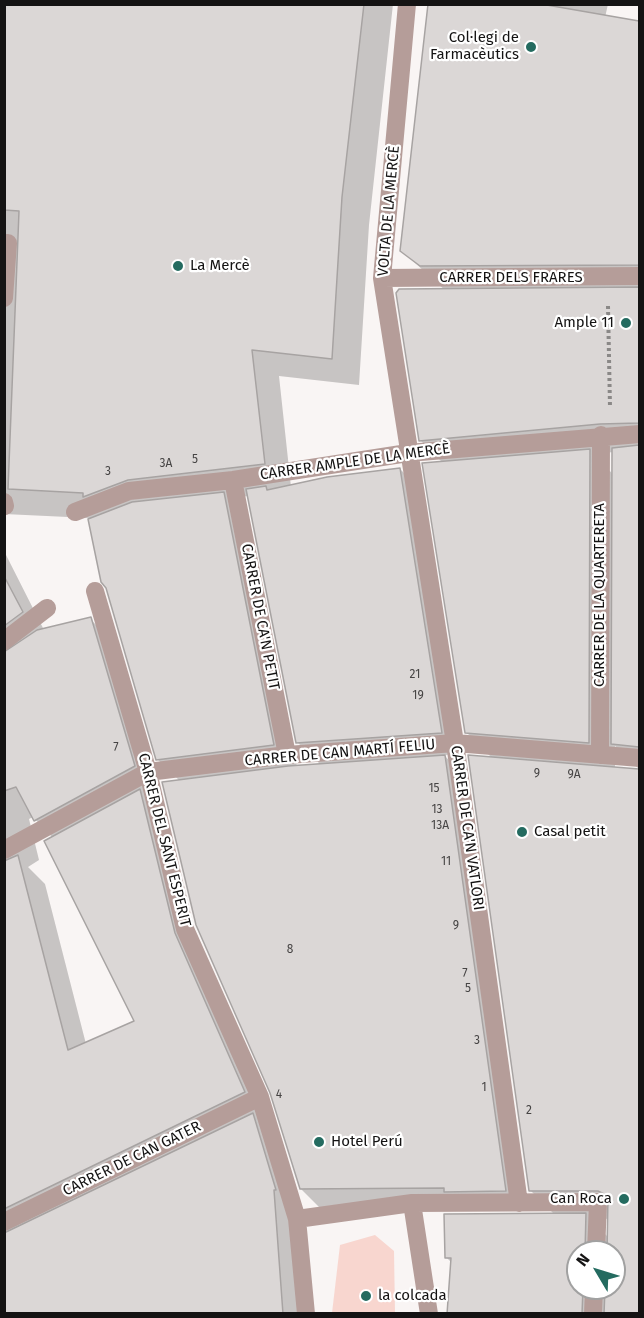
<!DOCTYPE html>
<meta charset="utf-8">
<style>
body{margin:0}
#map{position:relative;width:644px;height:1318px;overflow:hidden;background:#f9f5f4;font-family:"Fira Sans",sans-serif}
canvas{display:block}
.frame{position:absolute;inset:0;border:6px solid #141313;pointer-events:none}
.north{position:absolute;left:566px;top:1240px;width:60px;height:60px;box-sizing:border-box;background:#fff;border:2px solid #a1a1a1;border-radius:50%;rotate:308deg;font-size:16px;font-weight:700;line-height:24px;text-align:center;color:#141313}
.north::after{content:'';display:block;margin:auto;width:21px;height:27px;background:#246b60;clip-path:polygon(50% 0,100% 100%,50% 72%,0 100%)}
</style>
<div id="map">
<canvas width="644" height="1318"></canvas>
<div class="frame"></div>
<div class="north">N</div>
</div>
<script>
const ctx = document.querySelector('canvas').getContext('2d');
ctx.lineJoin = 'round';
function fill(path, color) { ctx.fillStyle = color; ctx.fill(path, 'evenodd'); }
function strokePath(path, color, width, dash) { ctx.strokeStyle = color; ctx.lineWidth = width; ctx.lineCap = dash ? 'butt' : 'round'; ctx.setLineDash(dash || []); ctx.stroke(path); }
function write(font, color, halo, rows, align = 'center') {
  ctx.font = font + ' "Fira Sans",sans-serif'; ctx.lineWidth = 4.5; ctx.setLineDash([]); ctx.textBaseline = 'middle'; ctx.strokeStyle = halo; ctx.fillStyle = color; for (const [text, x, y, turn = 0] of rows) {
    ctx.save(); ctx.translate(x, y); ctx.rotate((+turn || 0) * Math.PI / 180); ctx.textAlign = isNaN(turn) ? turn : align; if (halo) ctx.strokeText(text, 0, 0); ctx.fillText(text, 0, 0); ctx.restore();
  }
}
fill(new Path2D(`
 M375 1235 394 1251 395 1313H332L340 1245Z`), '#f8d6cf');
fill(new Path2D(`
 M4 4H393L369 225 359 385 279 376 291 487 400 469 422 491 463 754 444 755 465 777 525 1211 321 1209 301 1189 180 781 157 759 99 564 89 518 4 514ZM249 496 297 742 321 765 297 767 249 519 228 498Z
 M550 4H608L584 113 614 120 640 12V770L615 746V769L640 771V1314H449L452 1263 447 1258 555 1215 530 1190 493 759 466 732 443 463 420 440 447 292 402 251 556 9ZM614 452V475L592 454ZM589 1218 610 1219 609 1238ZM578 1252H614V1288H578Z
 M4 551 44 630 90 619 118 646 201 962 280 1142 308 1314H4ZM33 817 53 838 137 1021 86 1044 45 884 28 867 39 860 29 819Z`), '#0003');
const building = new Path2D(`
 M4 4H364L342 197 332 359 252 350 265 464 128 480 83 497V493L8 489 19 211 4 210Z
 M428 4H541L639 21V265L420 266 400 251Z
 M639 287V423L600 424 419 441 396 293 399 289Z
 M639 445V747L611 744 612 448Z
 M590 449 589 743 465 733 422 463Z
 M400 468 442 733 296 743 246 489 266 486 267 490 327 477Z
 M224 492 274 745 156 760 106 588 101 582 88 519 132 502Z
 M4 576 23 612 4 626Z
 M91 617 135 766 34 821 16 787 4 791V652L37 630Z
 M445 755 506 1191 444 1192V1188L300 1189 270 1093 196 925 162 782 288 766Z
 M468 755 639 769V1314H604L605 1288H614V1252H607L608 1196 598 1191H529Z
 M140 789 175 933 245 1092 4 1209V861L18 855 68 1050 134 1021 44 841Z
 M253 1113 276 1190H274L283 1314H4V1233Z
 M586 1213 585 1252H578V1288H583L582 1314H447L451 1258H445L444 1214Z`);
fill(building, '#dbd7d6');
strokePath(building, '#a7a3a2', 1.5);
strokePath(new Path2D(`
 M608 306 610 407`), '#8a8887', 4, [3, 3]);
strokePath(new Path2D(`
 M407 4 382 278 455 743 519 1203
 M4 243H8L4 298
 M382 278 640 276
 M233 480 287 755
 M4 502 5 506
 M75 512 129 491 233 480 408 453 640 434
 M95 591 148 772 185 929 260 1097 297 1219
 M4 641 47 608
 M600 755 601 435
 M4 850 148 772 287 755 455 743 640 758
 M412 1203 598 1202 596 1252
 M4 1222 260 1097
 M306 1314 297 1219 412 1203 429 1314
 M593 1314 594 1288`), '#b59d99', 18);
for (const [x, y, r, color] of [
 [531,47,6,"#246b60"],
 [178,266,6,"#246b60"],
 [626,323,6,"#246b60"],
 [522,832,6,"#246b60"],
 [319,1142,6,"#246b60"],
 [624,1199,6,"#246b60"],
 [366,1296,6,"#246b60"]
]) { const dot = new Path2D(); dot.arc(x, y, r, 0, 2 * Math.PI); ctx.fillStyle = color; ctx.fill(dot); strokePath(dot, '#fff', 2); }
write('12px', '#464444', null, [
 ["5",195,460],
 ["3A",166,464],
 ["3",108,472],
 ["21",415,675],
 ["19",418,696],
 ["7",116,748],
 ["9",537,774],
 ["9A",574,775],
 ["15",434,789],
 ["13",437,810],
 ["13A",440,826],
 ["11",446,862],
 ["9",456,926],
 ["8",290,950],
 ["7",465,974],
 ["5",468,989],
 ["3",477,1041],
 ["1",484,1088],
 ["4",279,1095],
 ["2",529,1111]
]);
write('15px', '#141313', '#fff', [
 ["Col·legi de",519,38,"right"],
 ["Farmacèutics",519,55,"right"],
 ["La Mercè",190,266],
 ["Ample 11",614,323,"right"],
 ["Casal petit",534,832],
 ["Hotel Perú",331,1142],
 ["Can Roca",612,1199,"right"],
 ["la colcada",378,1296]
], 'left');
write('15px', '#141313', '#fff', [
 ["VOLTA DE LA MERCÈ",389,211,-85],
 ["CARRER DELS FRARES",511,278],
 ["CARRER AMPLE DE LA MERCÈ",355,462,-8],
 ["CARRER DE LA QUARTERETA",600,595,-90],
 ["CARRER DE CA'N PETIT",260,617,79],
 ["CARRER DE CAN MARTÍ FELIU",340,753,-5],
 ["CARRER DE CA'N VATLORI",467,828,82],
 ["CARRER DEL SANT ESPERIT",164,840,76],
 ["CARRER DE CAN GATER",132,1159,-26]
]);
</script>
